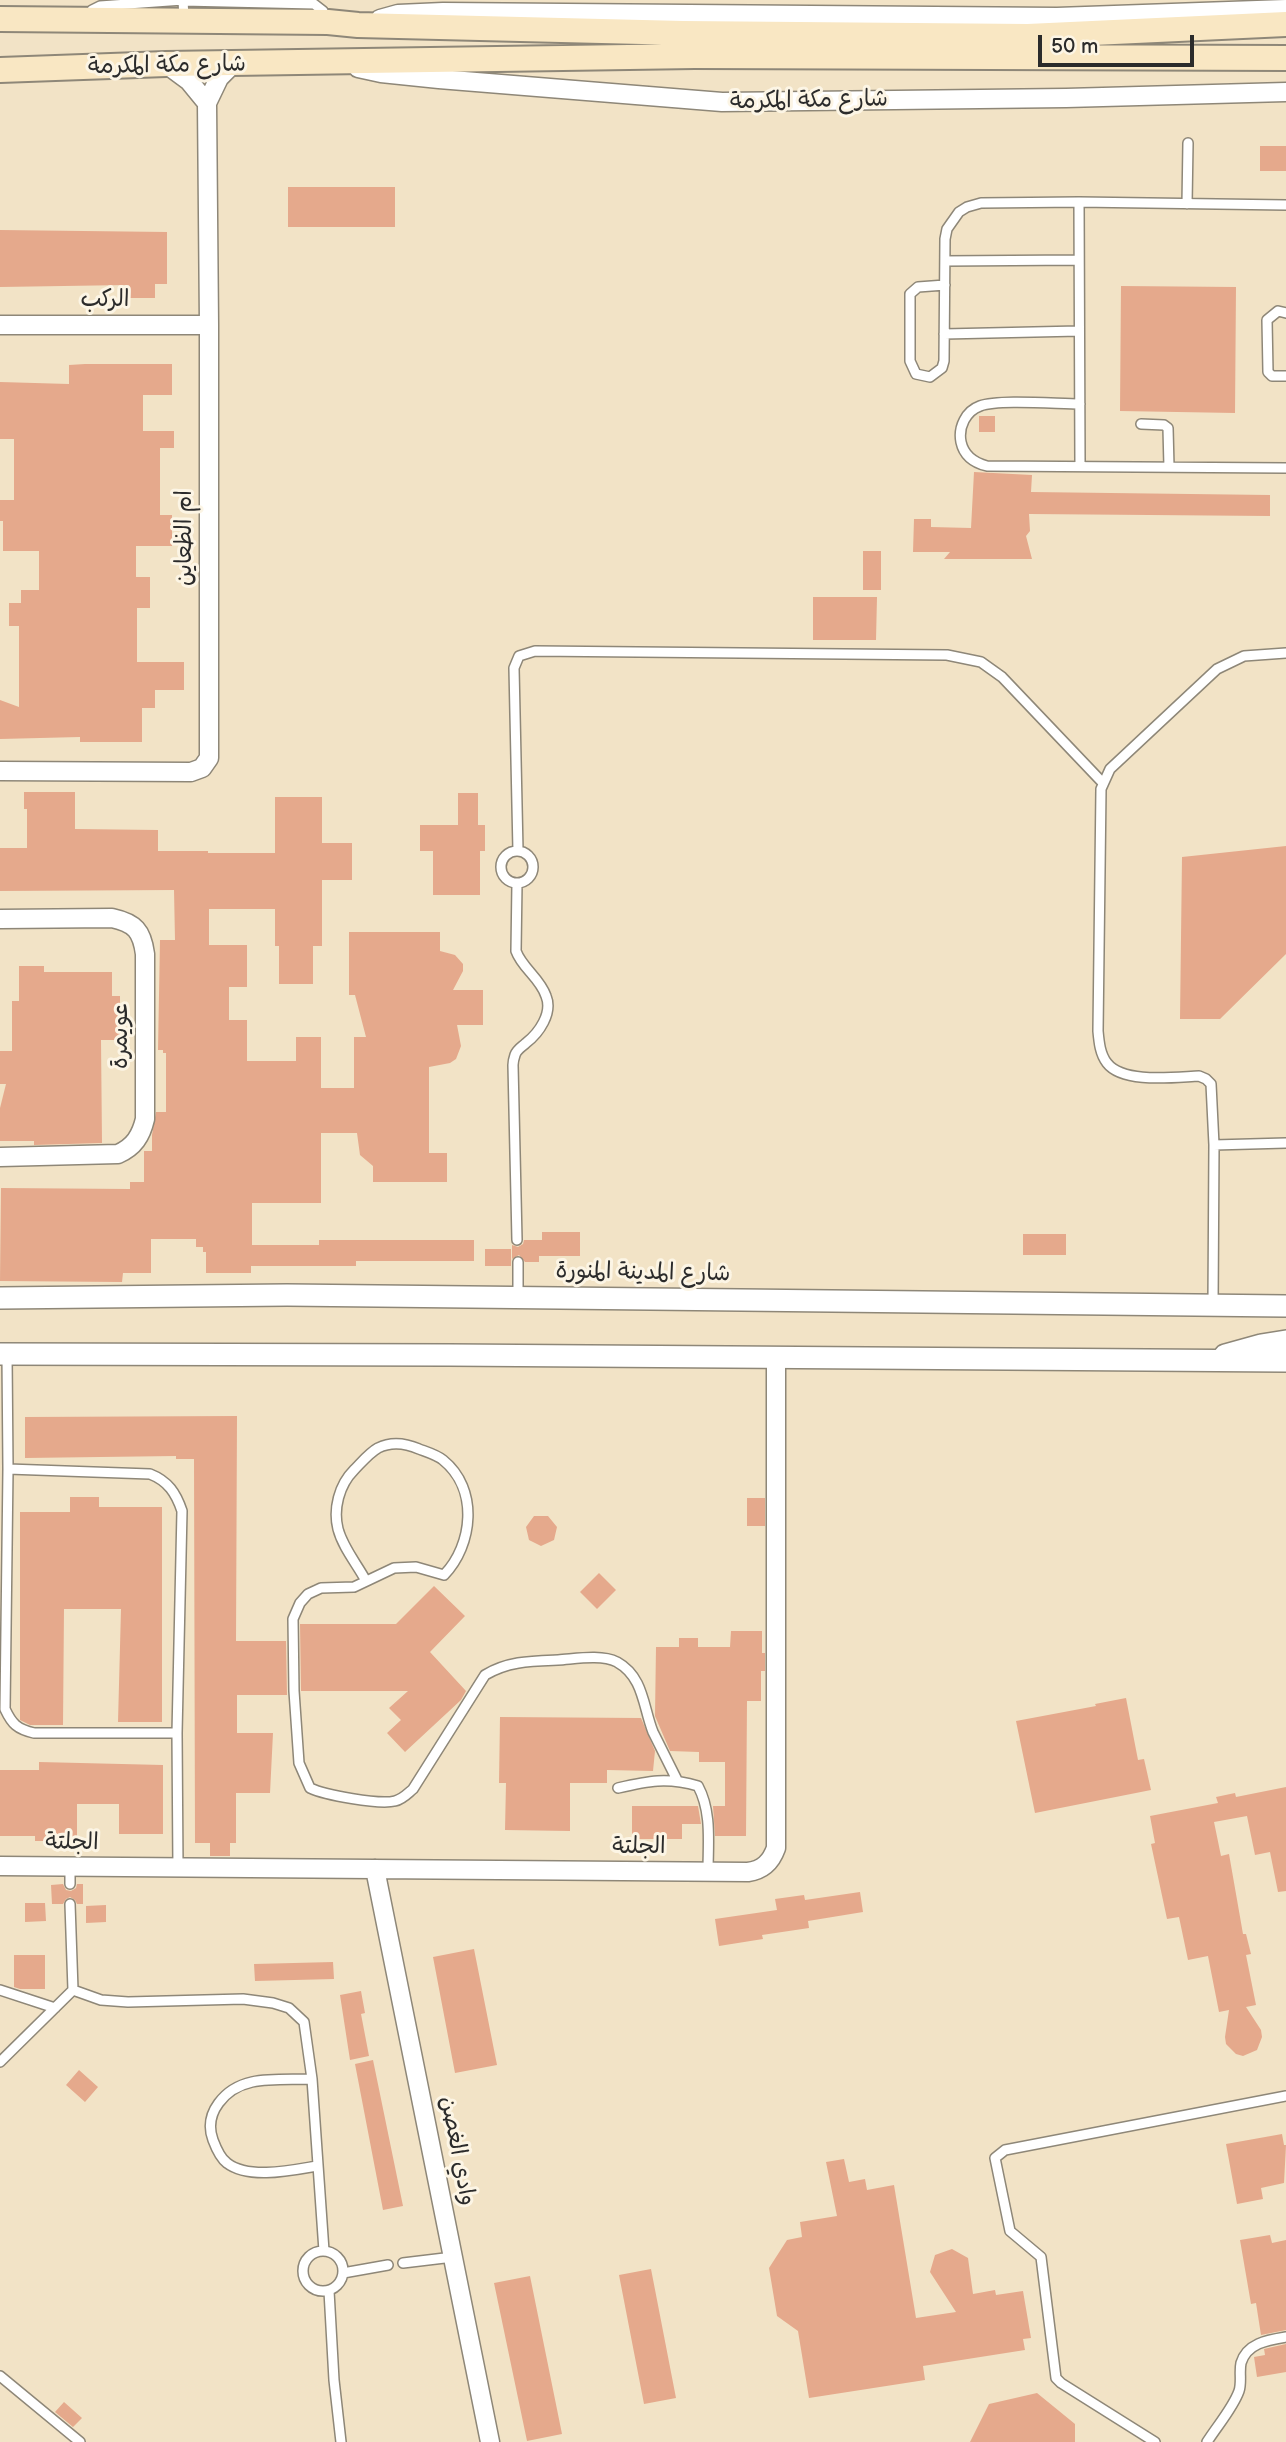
<!DOCTYPE html>
<meta charset="utf-8">
<style>
body{margin:0}
#map{position:relative;width:1286px;height:2442px;overflow:hidden;background:#f2e3c6;font-family:"Balsamiq Sans",sans-serif}
canvas{display:block}
.scale{position:absolute;left:1038px;top:35px;width:156px;height:32px;box-sizing:border-box;border:4px solid #2b2b2b;border-top:0;padding-left:9px;font-size:21px;line-height:24px;white-space:nowrap;color:#2b2b2b;-webkit-text-stroke:5px #fcf5e5;paint-order:stroke}
</style>
<div id="map">
<canvas width="1286" height="2442"></canvas>
<div class="scale">50 m</div>
</div>
<script>
const ctx = document.querySelector('canvas').getContext('2d');
ctx.lineJoin = 'round';
function fill(path, color) { ctx.fillStyle = color; ctx.fill(path, 'evenodd'); }
function strokePath(path, color, width, dash) { ctx.strokeStyle = color; ctx.lineWidth = width; ctx.lineCap = dash ? 'butt' : 'round'; ctx.setLineDash(dash || []); ctx.stroke(path); }
function write(font, color, halo, rows, align = 'center') {
  ctx.font = font + ' "Balsamiq Sans","Playpen Sans Arabic",sans-serif'; ctx.lineWidth = 6; ctx.setLineDash([]); ctx.textBaseline = 'middle'; ctx.strokeStyle = halo; ctx.fillStyle = color; for (const [text, x, y, turn = 0] of rows) {
    ctx.save(); ctx.translate(x, y); ctx.rotate((+turn || 0) * Math.PI / 180); ctx.textAlign = isNaN(turn) ? turn : align; if (halo) ctx.strokeText(text, 0, 0); ctx.fillText(text, 0, 0); ctx.restore();
  }
}
fill(new Path2D(`
 M1260 146H1286V171H1260Z
 M288 187H395V227H288Z
 M0 230 167 232V284H155V298H127V285L0 287Z
 M1121 286 1236 287 1235 413 1120 411Z
 M85 364H172V395H143V431H174V448H160V515H172V546H136V577H150V608H137V662H184V690H155V708H142V742H80V737L0 739V700L19 707V626H9V603H21V590H39V551H3V521H0V500H14V439H0V382L69 384V365Z
 M979 416H995V432H979Z
 M974 472 1032 475 1031 492 1270 495V516L1029 514 1030 531 1026 536 1032 559H944L950 552H913L914 519H931V527L971 528Z
 M863 551H881V590H863Z
 M813 597H877L876 640H813Z
 M24 792H75V829L158 830V851H208V853H275V797H322V843H352V880H322V946H313V984H279V946H275V909H209V945H247V987H229V1020H247V1061H296V1037H321V1088H354V1037H366L355 995H349V932H440V951L455 955 463 964V971L453 990H483V1025H457L461 1046 456 1059 450 1063 429 1067V1153H447V1182H373V1166L360 1155 357 1133H321V1203H252V1245H319V1240H474V1261H356V1266H251V1273H206V1252H203V1247H196V1239H151V1273H123L122 1282 0 1281 1 1188 130 1189V1182H144V1151H152V1135L156 1112H166V1053H163V1050H158L160 940H175L174 890 0 891V848H27V809H24Z
 M458 793H478V825H485V851H480V895H433V851H420V825H458Z
 M1286 846V954L1220 1019H1180L1182 857Z
 M19 966H44V972H112V996H120V1040H101L102 1143 34 1145V1141H0V1108L6 1084H0V1051H12V1001H19Z
 M542 1232H580V1256H539V1262H525L519 1255 512 1259V1245L518 1247 523 1244 524 1240H542Z
 M1023 1234H1066V1255H1023Z
 M485 1249H511V1266H485Z
 M237 1416 236 1641H286L287 1695H237V1733H273L270 1793H236V1843H230V1856H210V1843H195L194 1459H176V1456L25 1458V1417Z
 M70 1497H99V1507H162V1722H118L121 1609H64L63 1725H30L20 1720V1512H70Z
 M747 1498H765V1526H747Z
 M534 1516H548L557 1527 554 1540 541 1546 529 1540 526 1527Z
 M599 1573 616 1590 597 1609 580 1592Z
 M434 1586 465 1616 430 1652 466 1691 461 1700 405 1752 387 1733 401 1720 389 1708 408 1691H301L300 1624H396Z
 M731 1631H762V1653H765V1671H761V1701H747L746 1836H715L713 1806H725V1762H699V1752L670 1751 655 1716 656 1647H679V1638H698V1647H730Z
 M1126 1698 1138 1760 1144 1759 1151 1790 1035 1813 1016 1721 1096 1706 1095 1704Z
 M500 1717 641 1718 655 1751 653 1771 607 1770V1783H570V1831L505 1830 506 1783H499Z
 M39 1762 163 1765V1834H119V1804H77V1841H35V1836H0V1770H39Z
 M1286 1787V1891L1278 1892 1270 1852 1255 1855 1247 1816 1214 1822 1221 1856 1229 1854 1243 1934H1246L1251 1954 1246 1955 1256 2005 1246 2007 1261 2030 1262 2037 1257 2050 1243 2056 1236 2054 1226 2044 1225 2037 1229 2010 1219 2012 1208 1956 1188 1960 1179 1917 1167 1919 1151 1844 1155 1843 1150 1816 1218 1803 1216 1797 1235 1793 1236 1797Z
 M632 1806H698L701 1824H682V1839H632Z
 M63 1884 66 1890 71 1891 76 1888 77 1884H83V1904H77L75 1900 70 1897 66 1899 63 1904H52L51 1885Z
 M860 1892 863 1912 808 1921 809 1928 762 1935 763 1939 719 1946 715 1919 777 1910 775 1899 804 1895 805 1900Z
 M25 1903H45L46 1921 25 1922Z
 M106 1905V1922L86 1923V1906Z
 M474 1949 497 2065 455 2073 433 1957Z
 M14 1955H45V1989H20L14 1987Z
 M333 1962 334 1979 255 1981 254 1964Z
 M361 1991 365 2013 361 2014 369 2056 350 2060 340 1995Z
 M373 2060 403 2206 383 2210 355 2064Z
 M79 2070 98 2087 85 2102 66 2085Z
 M1282 2134 1284 2145H1286L1284 2183 1261 2188 1263 2199 1237 2204 1226 2144Z
 M844 2159 849 2182 865 2179 867 2190 894 2185 916 2318 956 2312 930 2272 935 2255 952 2249 968 2258 973 2294 995 2290 996 2295 1023 2291 1031 2338 1023 2339 1025 2350 923 2366 925 2380 809 2398 798 2331 777 2316 769 2268 787 2240 802 2237 800 2222 837 2216 826 2162Z
 M1270 2235 1272 2243 1286 2240V2330L1261 2335 1256 2303 1251 2304 1240 2240Z
 M651 2269 676 2398 644 2404 619 2275Z
 M530 2276 562 2434 527 2441 494 2283Z
 M1286 2344V2372L1257 2377 1254 2357 1265 2355 1264 2349Z
 M1037 2393 1075 2424V2442H970L989 2404Z
 M64 2402 82 2418 73 2427 55 2412Z`), '#e5a98c');
const service = new Path2D(`
 M88 15 92 10 100 6 183 0
 M184 17 183 1 314 4 323 11 327 20
 M1079 202 1080 466
 M1187 204 1188 143
 M945 261 1079 260
 M945 285 918 287 910 294V361L916 374 930 377 942 368 944 361 945 239 947 229 959 212 967 207 981 203 1079 202 1286 205
 M1286 313 1278 311 1267 320 1268 372 1272 376H1286
 M944 334 1079 331
 M1080 404C1057 404 999 399 980 406 966 411 958 427 961 442 964 456 975 463 987 466L1286 468
 M1141 424 1164 425 1168 428 1169 467
 M518 851 514 668 519 656 535 651 947 655 981 662 1002 677 1102 782
 M501 867a16 16 0 1 1 32 0a16 16 0 1 1-32 0Z
 M517 883 516 951C522 968 540 978 546 996 553 1013 539 1033 526 1043 522 1047 517 1049 515 1055 514 1058 513 1062 513 1065L517 1240
 M1214 1145 1286 1143
 M518 1262V1297
 M1213 1304 1214 1145 1211 1084 1206 1079 1199 1076C1175 1077 1123 1084 1107 1063 1100 1054 1099 1042 1098 1031L1101 789 1110 769 1217 669 1244 656 1286 653
 M7 1356 8 1469 5 1709C12 1724 17 1729 34 1733H177
 M8 1469 150 1474C168 1481 176 1493 182 1511L177 1733 178 1869
 M366 1581C357 1564 343 1548 338 1529 333 1509 339 1485 354 1470 361 1463 369 1453 378 1448 392 1441 405 1443 419 1449 427 1452 437 1455 443 1460 479 1489 473 1545 444 1575L416 1567 394 1568 354 1587 321 1588 308 1594 300 1603 293 1619 294 1691 299 1763 310 1788C325 1795 379 1805 395 1801 403 1799 407 1794 413 1789L485 1675C508 1661 532 1661 558 1660 575 1659 601 1654 617 1662 644 1677 643 1707 653 1732 661 1748 669 1764 677 1780
 M618 1788C648 1781 667 1777 698 1786 712 1812 708 1843 708 1872
 M70 1884V1867
 M0 1990 55 2008
 M73 1990 101 2000 128 2002 243 1999 273 2003 289 2008 304 2022 312 2079 324 2251
 M0 2062 73 1990 70 1904
 M312 2079C293 2080 271 2078 252 2082 225 2088 203 2113 213 2140 216 2148 220 2158 227 2163 249 2180 293 2170 317 2166
 M303 2271a20 20 0 1 1 40 0a20 20 0 1 1-40 0Z
 M403 2263 453 2257
 M343 2273 388 2265
 M329 2291 334 2380 341 2442
 M0 2376 80 2442
 M1155 2442 1061 2383 1056 2378 1041 2257 1010 2231 995 2158 1005 2150 1286 2096
 M1207 2442C1217 2426 1233 2408 1239 2391 1242 2382 1239 2372 1241 2363 1247 2343 1268 2340 1286 2337`);
const minor = new Path2D(`
 M380 19 398 14 443 12 1057 17 1286 9
 M166 64 189 81 207 103
 M358 68 381 73 439 79 722 102 1066 98 1286 92
 M0 325H209
 M0 771 191 772 202 768 209 758V325L207 103 219 78 233 64
 M0 919 112 918C135 923 142 931 145 954V1119C141 1136 134 1147 118 1154L0 1157
 M0 1866 748 1872C763 1870 771 1862 776 1848V1358
 M375 1869 490 2442`);
const tertiary = new Path2D(`
 M0 1298 287 1295 1286 1306
 M0 1354 449 1355 1286 1361
 M1225 1355 1261 1345 1286 1341`);
const secondary = new Path2D(`
 M0 19 328 22 358 25 683 33 1028 36 1286 24
 M0 70 166 64 695 56 1286 58`);
strokePath(service, '#8e8778', 12);
strokePath(minor, '#8e8778', 21);
strokePath(tertiary, '#8e8778', 24);
strokePath(secondary, '#8e8778', 28);
strokePath(service, '#fff', 9);
strokePath(minor, '#fff', 18);
strokePath(tertiary, '#fff', 21);
strokePath(secondary, '#f9e7c3', 24);
write('23px', '#2b2b2b', '#fcf5e5', [
 ["شارع مكة المكرمة",167,66,-1],
 ["شارع مكة المكرمة",809,101,-1],
 ["الركب",105,300],
 ["ام الظعاين",185,538,-90],
 ["عويمرة",121,1036,-90],
 ["شارع المدينة المنورة",643,1273,1],
 ["الجلتة",72,1843,1],
 ["الجلتة",639,1847],
 ["وادي الغصن",457,2151,79]
]);
</script>
